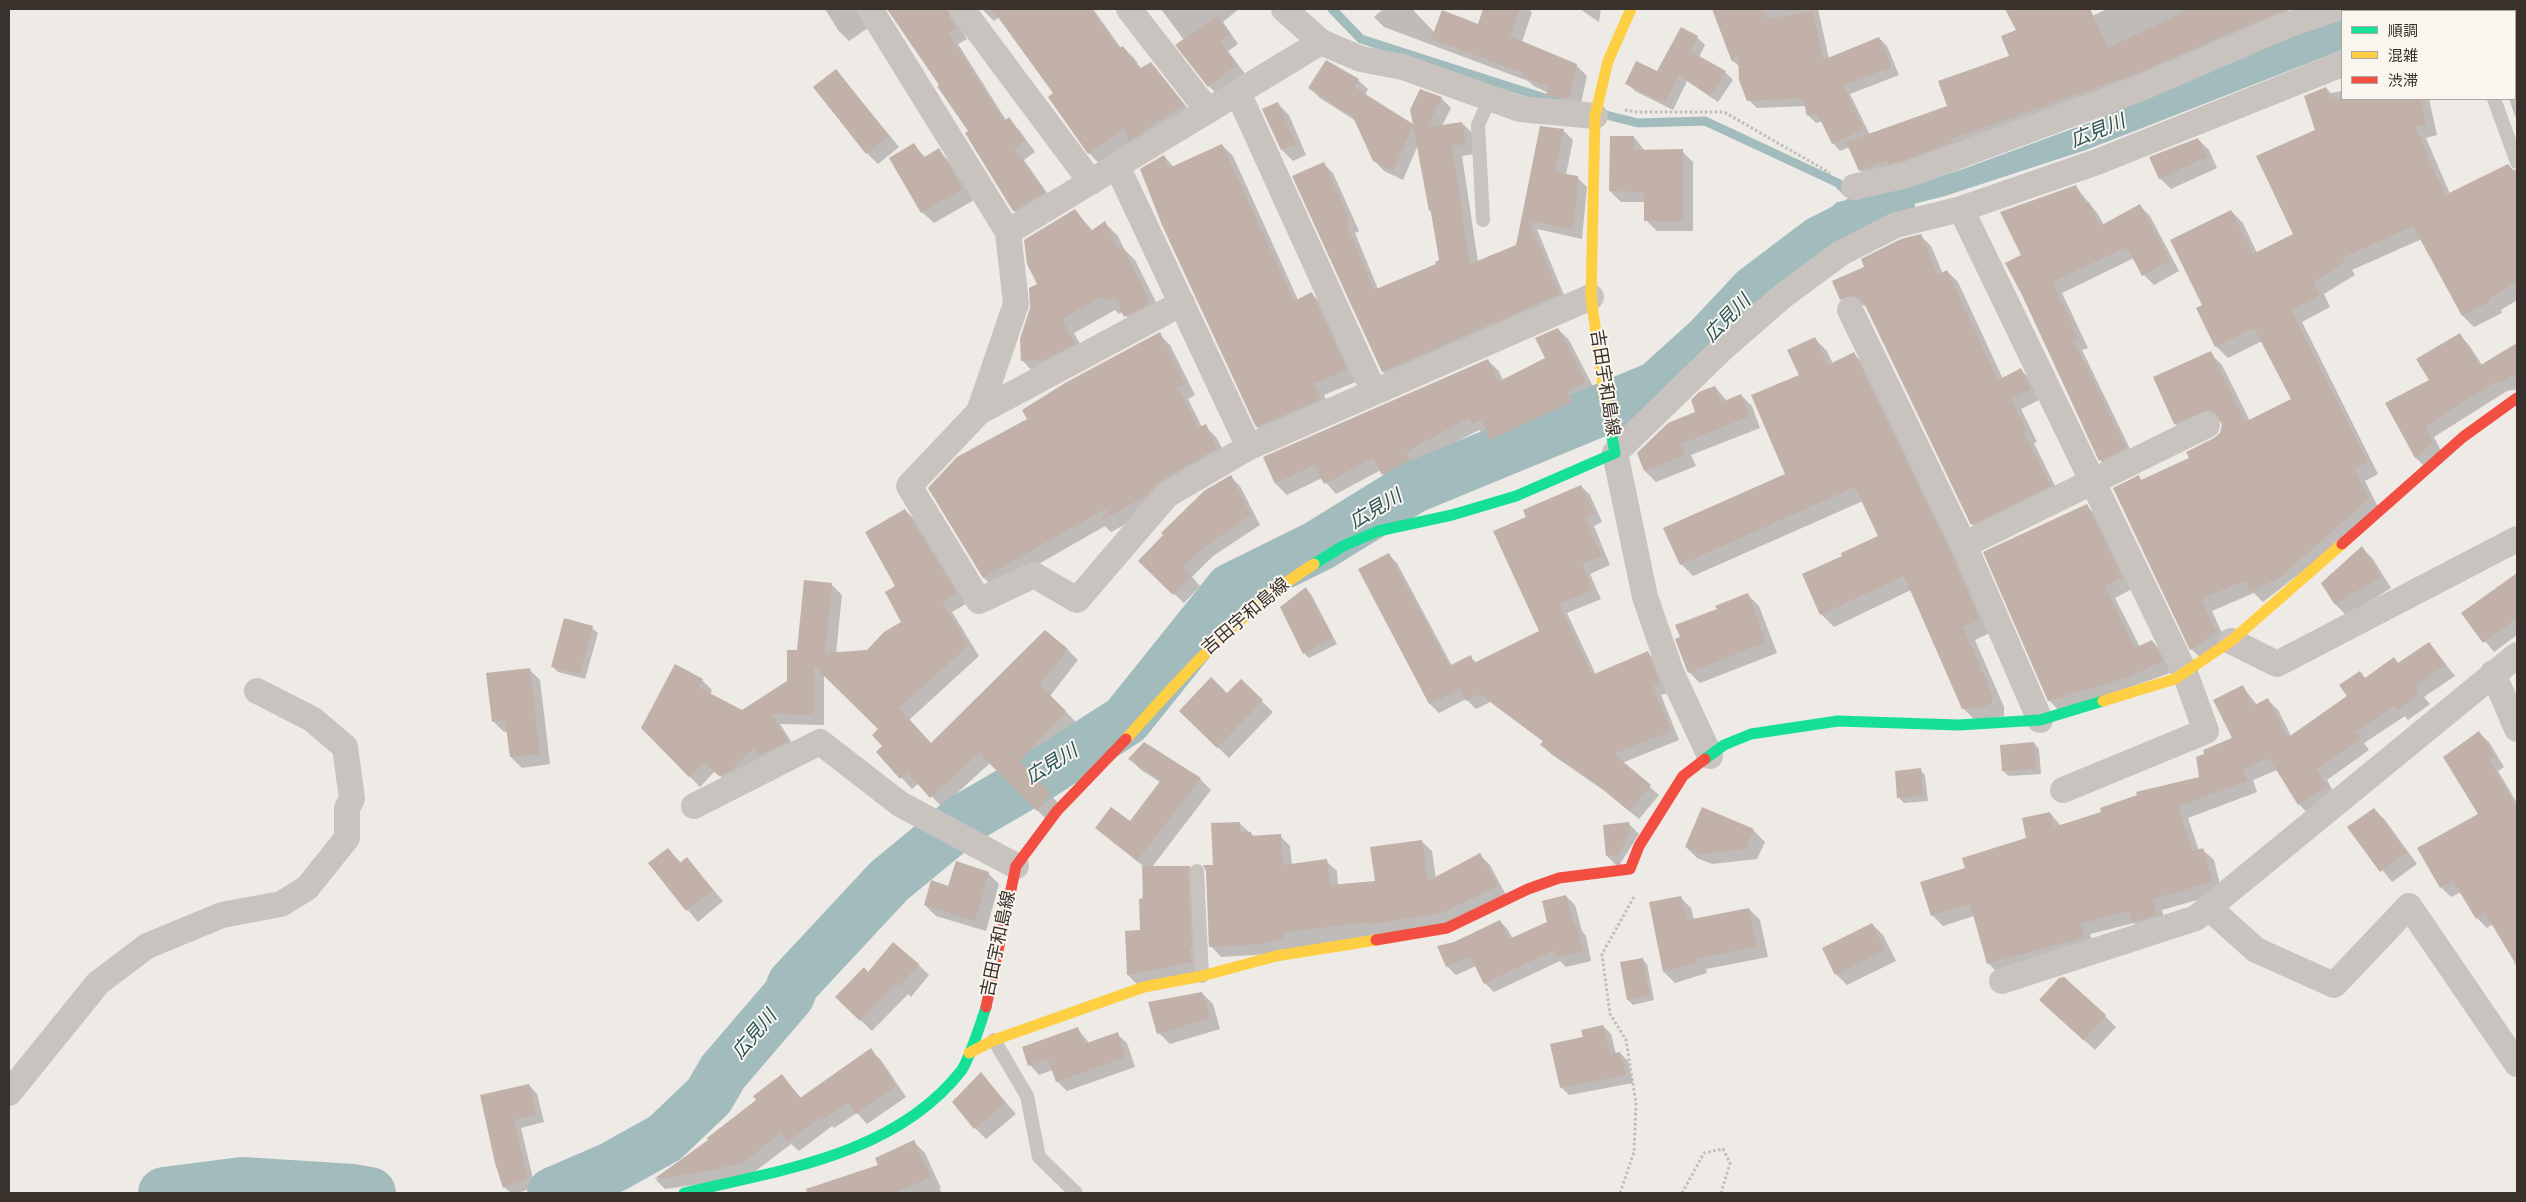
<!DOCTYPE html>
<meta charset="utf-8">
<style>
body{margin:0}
#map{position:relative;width:2526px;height:1202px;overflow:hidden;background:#eeeae6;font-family:"Varela Round","Noto Sans JP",sans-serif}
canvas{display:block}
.frame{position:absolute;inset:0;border:10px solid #39312c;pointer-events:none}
.legend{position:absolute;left:2341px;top:10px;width:175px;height:90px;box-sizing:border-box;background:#faf5ee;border:1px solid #ada7a0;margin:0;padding:6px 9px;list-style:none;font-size:15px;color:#39312c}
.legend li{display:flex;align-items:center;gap:10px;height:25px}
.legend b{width:25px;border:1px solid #ada7a0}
</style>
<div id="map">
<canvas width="2526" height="1202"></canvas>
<div class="frame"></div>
<ul class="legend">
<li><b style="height:6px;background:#16e098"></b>順調</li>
<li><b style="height:6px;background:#ffcf43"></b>混雑</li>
<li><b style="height:6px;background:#f24e42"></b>渋滞</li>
</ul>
</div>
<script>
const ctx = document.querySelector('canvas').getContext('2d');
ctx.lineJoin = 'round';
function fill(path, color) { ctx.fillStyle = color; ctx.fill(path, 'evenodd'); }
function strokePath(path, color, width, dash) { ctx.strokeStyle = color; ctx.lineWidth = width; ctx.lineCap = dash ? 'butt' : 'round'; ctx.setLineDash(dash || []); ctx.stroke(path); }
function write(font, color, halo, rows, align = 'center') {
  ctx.font = font + ' "Varela Round","Noto Sans JP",sans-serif'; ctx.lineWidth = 4; ctx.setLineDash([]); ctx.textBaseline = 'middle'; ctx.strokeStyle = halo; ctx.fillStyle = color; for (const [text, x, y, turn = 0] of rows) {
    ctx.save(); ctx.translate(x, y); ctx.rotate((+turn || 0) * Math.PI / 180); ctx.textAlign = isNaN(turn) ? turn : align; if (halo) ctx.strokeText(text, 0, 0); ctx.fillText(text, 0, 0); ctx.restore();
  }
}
fill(new Path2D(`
 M2364 9H2517V16H2515V11H2357Z
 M2342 17V50L2086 150 1945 196 1902 207 1832 248 1812 225 1837 202 1878 196 1963 169 2088 123 2258 48Z`), '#a2bcbe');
fill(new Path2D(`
 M825 9H872L868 28 849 41 838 30Z
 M889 9H963L958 23 967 39 958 44 1006 120 1008 119 1019 130 1035 152 1024 160 1055 204 1025 222 1014 211 966 134 969 132 941 85Z
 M982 9H1093L1121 48 1123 47 1134 58 1142 70 1151 63 1194 116 1100 164 1089 153 1055 93 999 17 994 21Z
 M1161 9H1239L1223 22 1238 44 1228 51 1246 75 1218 95 1209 86 1184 40Z
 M1383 9H1412L1435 33 1479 26 1484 9H1528L1532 12 1522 42 1576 65 1587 76 1580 108 1558 106 1548 96V93L1534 86 1528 81 1384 27 1374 17Z
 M1580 9H1601L1599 22Z
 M1713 9H1818L1829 59 1879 38 1887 46 1899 75 1850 94 1870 135 1949 107 2010 57 2018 31 2006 9H2048L2060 31 2107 9H2288L2292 21 1870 180 1860 170 1850 147 1840 151 1833 143 1823 121 1816 123 1808 115 1806 106 1757 108 1749 100 1740 67 1733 61Z
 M1697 37 1705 45 1699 57 1725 72 1733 80 1718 102 1687 81 1673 110 1635 91 1627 83 1657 73Z
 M2515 42H2517V122L2509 99H2515Z
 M836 70 899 147 878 164 867 153Z
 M1358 80 1368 89 1365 95 1415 127 1441 98 1451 108 1442 126 1462 123 1472 133 1475 154 1462 156 1478 262 1517 245 1563 130 1573 140 1566 175 1577 177 1587 187 1582 239 1537 229 1568 305 1393 382 1383 372 1294 176 1323 163 1333 173 1359 231 1355 233 1378 289 1437 265 1440 261 1418 145 1403 180 1384 171 1374 160 1356 121 1320 98 1310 88Z
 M2326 88 2331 93 2342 91V99H2429L2437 135 2426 138 2450 194 2513 170 2517 171V300L2501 310 2502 313 2474 327 2463 316 2422 239 2352 270 2355 275 2324 294 2330 307 2302 322 2378 474 2365 481 2380 511 2263 602 2254 593 2212 611 2227 644 2203 660 2191 649 2138 477 2142 481 2191 459 2221 433 2222 421 2212 423 2187 435 2175 424 2154 378 2210 353 2222 365 2250 421 2293 399 2262 341 2228 358 2216 346 2198 309 2204 306 2231 211 2243 223 2257 253 2295 234Z
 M1278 104 1289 115 1306 155 1293 161 1282 150 1264 110Z
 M1634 137 1645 151H1682L1693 162V231H1657L1646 220V202H1621L1610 191Z
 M2198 139 2209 150 2217 168 2171 189 2160 178Z
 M914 145 926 158 938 150 949 161 974 200 934 223 922 212 891 158Z
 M1222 145 1233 156 1298 300 1312 294 1323 305 1358 381 1324 395 1331 410 1268 438 1257 427 1163 224 1164 156 1174 167Z
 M2076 187 2098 214 2104 225 2139 205 2150 216 2179 271 2154 285 2144 275 2134 258 2062 293 2088 348 2082 350 2135 459 2111 471 2101 461 2023 294V255Z
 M1075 211 1093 231 1105 223 1118 236 1124 249 1135 260 1162 314 1138 330 1123 312 1119 314 1115 310 1074 333 1087 357 1035 374 1022 360 1039 285Z
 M1921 236 1931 246 1943 274 1947 271 1958 282 2003 379 2021 370 2031 380 2041 399 2021 409 2037 442 2034 443 2060 496 1982 534 1972 524 1866 306 1863 305 1851 309 1841 299 1866 267Z
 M1558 329 1569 340 1596 392 1577 403 1583 413 1502 450 1491 439 1488 432 1484 434 1479 430 1416 463 1421 471 1394 485 1381 470 1336 494 1322 478 1287 495 1276 484 1487 360 1499 371 1503 381 1547 358Z
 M1159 334 1170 345 1195 395 1188 399 1202 427 1205 426 1216 437 1228 459 1157 507 1111 532 1105 526 995 589 984 578 929 488Z
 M2459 335 2469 345 2482 365 2517 344V389L2507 391 2434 437 2442 453 2426 468 2416 458 2387 404 2430 380Z
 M1814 338 1827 351 1833 364 1854 354 1866 366 1992 632 1975 640 2004 707V716L1976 721 1963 708 1911 590 1834 627 1821 614 1844 556 1879 537 1863 501 1693 576 1681 564 1786 475 1800 376Z
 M1715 387 1727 401 1741 395 1752 406 1760 428 1691 455 1696 466 1656 482 1645 471 1638 453 1697 412Z
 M1231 477 1240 486 1260 525 1213 556 1192 577 1200 586 1184 603 1139 561Z
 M1581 486 1590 495 1602 522 1594 526 1610 565 1590 574 1601 599 1567 613 1596 675 1648 653 1657 662 1668 693 1661 695 1679 740 1622 763 1659 795 1639 819 1606 792 1551 754 1542 745 1544 742 1490 702 1476 709 1466 699 1439 713 1430 704 1360 569 1388 554 1397 563 1452 666 1470 657 1477 663 1541 632 1528 517Z
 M2086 505 2097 516 2132 589 2115 598 2140 647 2152 641 2163 652 2173 672 2060 712 2049 700Z
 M905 510 916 521 966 604 952 612 979 656 909 720 932 745 1068 650 1078 660 1050 696 1076 722 1029 772 1061 806 1048 821 990 763 942 807 919 783 912 789 878 752 884 746 880 729 824 674V725L780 724 798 752 731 786 715 771 700 787 642 728 702 680 712 690 710 695 742 711 789 681 799 652 831 584 842 595 836 654 867 651 903 622 897 586Z
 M2362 548 2373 559 2391 588 2347 616 2336 605 2323 583Z
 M2517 575V635L2494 652 2463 614Z
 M1306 589 1311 594 1337 644 1309 658 1304 653Z
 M1748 595 1759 606 1777 653 1700 683 1689 672 1718 610Z
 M592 628 598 633 585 679 558 672 553 667Z
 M2429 643 2455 676 2424 697 2430 704 2408 720 2405 716 2364 743 2369 750 2327 780 2337 798 2309 815 2299 804 2277 770 2253 780 2257 792 2188 818 2199 851 2203 850 2214 860 2222 893 2162 910 2166 925 2144 932 2134 923 2090 934 2094 947 1998 973 1988 963 1974 916 1943 926 1932 915 1967 869 2028 839 2050 813 2061 826 2200 778 2234 739 2243 687 2257 705 2268 700 2278 710 2291 736 2348 696 2360 673 2366 679 2394 659 2399 664Z
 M529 669 540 680 550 764 522 768 511 757 508 732H504L493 721Z
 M1241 681 1273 712 1229 758 1180 711 1227 695Z
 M2478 732 2489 742 2504 767 2498 771 2517 803V968L2514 962 2516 961 2493 924 2487 928 2477 918 2461 892 2451 897 2441 887 2479 814Z
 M2034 743 2039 749 2041 774 2009 776 2003 771Z
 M1130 759 1200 779 1211 790 1152 867H1190L1200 876 1202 972 1138 985 1128 975 1126 932H1141L1144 867 1097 828 1130 823 1160 782 1141 770Z
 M1920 770 1925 775 1928 801 1904 803 1898 797Z
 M1703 809 1754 831 1765 842 1757 859 1712 864 1697 858 1686 847Z
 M2374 809 2385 820 2417 864 2392 882 2349 828Z
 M1239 823 1255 837 1280 836 1290 846 1292 865 1326 861 1337 871 1338 886 1377 882 1421 841 1432 851 1436 879 1480 855 1490 865 1507 897 1453 923 1271 954 1221 957 1211 946 1214 866Z
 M1628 823 1639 834 1618 867 1607 856Z
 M668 849 681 863 687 859 723 901 698 922 649 864Z
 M988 873 999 884 986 931 936 916 925 905 949 887Z
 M1566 896 1575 905 1582 931 1586 936 1591 961 1566 967 1560 961 1494 992 1485 983 1476 966 1456 975 1447 966 1454 943 1500 921 1508 930 1513 939 1548 922Z
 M1680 897 1691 908 1694 920 1749 909 1760 920 1768 957 1706 969 1707 973 1675 983 1664 972Z
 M1872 924 1883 935 1896 961 1847 985 1836 974Z
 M1642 959 1647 964 1654 1000 1633 1005 1628 1000Z
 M918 964 929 975 911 997 908 994 872 1031 837 997 868 973Z
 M1202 993 1213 1004 1220 1029 1170 1044 1159 1033Z
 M2052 1011 2105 1016 2116 1027 2095 1050Z
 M1603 1026 1611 1034 1616 1054 1620 1053 1628 1061 1633 1083 1569 1095 1561 1087 1584 1038Z
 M1077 1028 1089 1043 1117 1034 1127 1043 1135 1067 1067 1091 1057 1081 1053 1070 1039 1075 1030 1065Z
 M870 1050 881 1060 906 1097 867 1124 857 1113 834 1128 832 1126 799 1151 791 1144 753 1173 714 1182 665 1189 656 1180 710 1140 758 1100 782 1076 801 1098Z
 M981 1074 1016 1114 986 1139 975 1128Z
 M529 1085 537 1094 544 1122 521 1128 535 1187 518 1193H511L504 1187 482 1096Z
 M914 1142 925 1153 941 1188 939 1189 943 1193H824L821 1185 880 1165Z`), '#0003');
strokePath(new Path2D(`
 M1332 9 1361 39 1557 102
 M1598 113 1638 123 1705 121 1838 183 1848 193`), '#a2bcbe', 9);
strokePath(new Path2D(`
 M164 1193 242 1183 353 1190 370 1193
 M553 1193 613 1167 665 1138 709 1096 723 1072 789 995 793 984 889 881 963 820 1042 774 1126 720 1231 589 1318 546 1412 488 1657 387 1709 340 1755 291 1820 242 1889 207`), '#a2bcbe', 52);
fill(new Path2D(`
 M887 9H947L950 18 957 27 948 33 1004 121 1009 117 1025 140 1014 149 1045 192 1013 211 965 133 968 131 937 86 939 85Z
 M992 9H1091L1119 48 1123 46 1139 69 1151 62 1184 104 1129 141 1124 129 1088 154 1048 97 1053 93Z
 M1483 9H1520L1510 36 1577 64 1569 99 1546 96 1548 87 1522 76 1523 73 1431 39 1442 10 1478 24Z
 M1712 9H1763L1767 19 1813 11 1823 60 1879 37 1892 67 1843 86 1864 129 1832 144 1817 113 1807 116 1803 98 1747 101 1739 80 1738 54 1732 62Z
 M2005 9H2090L2108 48 2189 9H2285L2135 74 1951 139 1952 142 1903 161 1888 164 1887 161 1859 171 1846 142 1947 106 1938 81 2009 56 2001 36 2016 30Z
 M1217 16 1230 34 1220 41 1237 65 1208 87 1175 45Z
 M1681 27 1698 36 1690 51 1726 71 1710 96 1679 75 1665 103 1625 84 1636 61 1657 71Z
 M1326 60 1359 79 1354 87 1413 124 1410 110 1420 89 1442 97 1427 127 1462 122 1466 144 1452 146 1470 264 1516 245 1540 126 1564 129 1555 172 1578 176 1577 201 1572 230 1529 220 1559 294 1382 372 1292 176 1324 162 1350 221 1346 223 1374 290 1436 264 1435 262 1439 260 1431 210 1429 211 1413 125 1393 171 1373 161 1353 117 1308 88Z
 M836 69 889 136 866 154 813 87Z
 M2326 87 2330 99H2421L2426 124 2415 126 2445 195 2508 164 2512 169 2517 171V282L2490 298 2491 301 2462 316 2413 226 2342 258 2345 263 2313 282 2320 295 2291 310 2368 462 2354 469 2369 499 2278 579 2250 591 2246 580 2201 599 2216 632 2190 650 2113 488 2139 475 2141 480 2189 458 2186 452 2214 438 2220 433 2222 425 2216 413 2207 410 2174 424 2153 377 2211 351 2245 422 2291 399 2254 328 2215 347 2196 308 2202 305 2170 240 2231 210 2253 254 2293 234 2256 156 2315 130 2304 96Z
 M1278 102 1296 144 1281 150 1262 109Z
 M1610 136H1634V150L1683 149V221H1644V192L1609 191Z
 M2198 138 2207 157 2159 179 2149 157Z
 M914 143 923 158 939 148 963 189 921 213 889 158Z
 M1222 144 1294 301 1312 292 1347 370 1313 384 1321 399 1256 427 1162 225 1140 169 1164 155 1169 168Z
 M2076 185 2085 204 2089 202 2100 226 2140 204 2170 261 2142 276 2127 247 2052 282 2078 337 2073 340 2126 448 2099 461 2022 295 2005 263 2021 255 2000 212Z
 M1075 209 1091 231 1105 221 1118 248 1122 245 1149 300 1145 302 1146 305 1124 317 1114 297 1105 301 1102 297 1062 319 1075 344 1044 360 1021 361 1020 339 1030 308 1029 288 1037 284 1027 264 1024 240Z
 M1921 234 1938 275 1947 270 1998 380 2021 368 2031 389 2011 399 2027 431 2024 433 2051 486 1971 525 1864 303 1859 298 1852 295 1840 300 1832 281 1864 267 1861 259 1901 239Z
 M1558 328 1585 380V382L1567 392 1572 402 1490 440 1481 420 1472 424 1469 418 1406 452 1410 460 1382 475 1373 458 1324 484 1314 465 1275 484 1263 457 1488 359 1498 382 1545 358 1535 338Z
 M1160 332 1185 384 1178 388 1198 428 1206 424 1217 448 1159 482 1146 496 1099 522 1112 505 983 578 928 488 957 457 1027 419 1022 410 1065 383Z
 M2460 333 2479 366 2517 343V373L2499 384 2497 381 2425 427 2433 443 2415 458 2385 403 2429 380 2416 359Z
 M1815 337 1828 365 1854 352 1950 551 1980 620 1963 627 1992 694V703L1981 708 1962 709 1904 576 1820 615 1802 574 1842 556 1841 553 1878 536 1855 487 1680 565 1663 528 1785 474 1751 395 1799 375 1787 350Z
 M1715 386 1722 402 1741 394 1750 416 1681 444 1685 455 1644 471 1637 453 1668 423 1695 412 1691 400 1699 392Z
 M1231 475 1251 515 1204 547 1183 567 1192 576 1173 595 1138 561 1163 535 1161 533 1204 491Z
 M1581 485 1594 513 1585 517 1602 556 1582 564 1593 590 1559 604 1592 675 1648 651 1660 684 1653 686 1671 731 1614 754 1651 785 1629 811 1595 783 1540 745 1543 741 1480 694 1466 701 1461 689 1429 704 1358 569 1389 553 1449 666 1471 655 1474 663 1539 631 1493 531 1526 517 1523 510Z
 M2087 504 2122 577 2105 587 2135 648 2152 640 2163 661 2126 678 2048 701 1983 552Z
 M905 509 957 593 942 602 969 645 899 708 931 743 1045 630 1068 649 1040 685 1066 711 1020 761 1051 794 1037 811 979 753 930 798 908 773 900 779 876 752 882 746 872 735 878 729 814 666V715L771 714 788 741 760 755 755 747 731 770 719 776 704 762 689 777 641 728 675 664 703 679 698 687 742 710 787 681V650H797L804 580 832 583 825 653 867 650 884 632 901 622 885 592 895 586 865 532Z
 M2362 546 2381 576 2335 605 2321 583Z
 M2517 573V618L2483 643 2461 613Z
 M1306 587 1321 619 1323 618 1333 638 1303 654 1280 607Z
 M1748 593 1766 642 1688 673 1675 639 1680 637 1675 625 1717 609 1715 606Z
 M564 618 593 626 580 674 551 667Z
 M2429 642 2446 665 2415 686 2420 693 2397 710 2394 706 2355 732 2360 739 2317 769 2327 787 2298 805 2269 758 2243 769 2247 781 2178 807 2193 851 2203 848 2213 882 2152 899 2157 915 2132 922 2129 911 2080 924 2084 937 1987 964 1970 904 1931 916 1920 882 1965 868 1962 858 2026 838 2022 818 2050 812 2054 827 2101 812 2100 808 2137 795 2136 792 2199 777 2196 757 2204 754 2203 750 2232 738 2213 700 2243 685 2253 706 2268 698 2287 738 2347 696 2339 685 2360 671 2365 678 2394 657 2398 663Z
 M530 668 540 754 510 757 505 720 492 722 486 673Z
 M1211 677 1227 693 1241 679 1263 700 1217 748 1179 711Z
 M2479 731 2495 756 2489 760 2517 808V966L2485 913 2476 919 2453 881 2440 888 2417 848 2478 814 2443 757Z
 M1144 742 1201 778 1137 861 1095 828 1111 807 1130 821 1161 780 1128 759Z
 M2034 742 2037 769 2002 771 2000 745Z
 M1921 768 1923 796 1897 798 1895 771Z
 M1702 807 1754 829 1746 849 1700 854 1685 847Z
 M2374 808 2407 853 2380 872 2347 827Z
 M1240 822V832H1251V836L1281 834 1283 865 1327 859 1330 885 1375 881 1370 847 1422 840 1428 881 1480 853 1498 886 1442 913 1372 924V922L1285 932V939L1260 944 1209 947 1206 871 1203 865H1213L1211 823Z
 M1629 822 1630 831 1619 855 1606 856 1603 825Z
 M668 848 680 863 687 857 713 890 686 911 648 863Z
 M956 861 989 872 975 921 924 905 931 880 948 886Z
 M1142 866H1190L1188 871 1192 948H1189L1193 962 1127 975 1125 931 1140 930 1139 899 1143 898Z
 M1566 895 1574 926H1578L1583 952 1556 958 1554 950 1484 984 1470 956 1446 967 1437 946 1454 942 1500 920 1509 939 1547 922 1542 901Z
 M1681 896 1687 920 1749 908 1757 946 1696 959 1697 963 1663 972 1649 902Z
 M1872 923 1885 950 1835 975 1822 948Z
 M893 942 919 964 899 987 896 984 860 1021 835 997 864 967 868 972Z
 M1643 958 1650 995 1627 1000 1620 962Z
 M2064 977 2106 1015 2083 1040 2039 1000 2059 978Z
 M1202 992 1210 1018 1157 1034 1148 1002Z
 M1603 1025 1610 1054 1620 1052 1626 1075 1560 1088 1550 1044 1583 1037 1581 1030Z
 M1078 1027 1084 1044 1118 1032 1126 1057 1056 1082 1048 1059 1028 1066 1022 1047Z
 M871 1048 896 1086 856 1114 848 1102 823 1119 822 1116 788 1142 781 1133 742 1163 703 1172 654 1179 708 1140 707 1138 756 1100 753 1096 782 1074 800 1098Z
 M981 1072 1006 1103 974 1129 952 1102Z
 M529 1084 536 1114 514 1120 528 1179 503 1188 495 1163 480 1095Z
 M914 1140 931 1177 894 1193H807L806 1189 878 1165 875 1158Z`), '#c1b1a8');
strokePath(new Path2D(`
 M1625 110 1637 112H1724L1830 173
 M1620 1193 1634 1152 1636 1103 1626 1040 1610 1014 1602 954 1634 897
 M1682 1193 1704 1153 1723 1149 1730 1163 1721 1193`), '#c1bcb6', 3, [2.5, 2.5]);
strokePath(new Path2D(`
 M2494 99 2517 162
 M1483 220 1478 125 1490 98
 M1197 871 1202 976
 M994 1040 1027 1096 1039 1157 1076 1193`), '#c8c3be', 14);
strokePath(new Path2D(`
 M870 9 1008 232 1016 304 979 412 909 486 979 601 1034 575 1077 600 1167 495 1249 447 1591 297
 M962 9 1091 182
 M1129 9 1208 111
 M1284 9 1321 42 1361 59 1403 67 1520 109 1595 116
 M2515 26H2517
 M1238 93 1374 392
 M1117 166 1249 447
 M1854 187 1907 175 2141 88 2285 26 2334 9
 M1961 209 2185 673 2206 731 2063 790
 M1008 232 1321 42
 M1850 310 1964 545 2040 720
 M979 412 1182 303
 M1964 545 2207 425
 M2231 641 2277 664 2517 539
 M2493 673 2517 729
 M1710 756 1671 672 1645 597 1615 453 1722 349 1784 295 1841 253 1896 225 1961 209 2097 162 2342 64
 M694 806 820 742 900 804 1016 866
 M2209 908 2256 950 2334 985 2409 906 2517 1064
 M2002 981 2196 918 2517 655
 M9 1093 98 983 147 946 222 915 281 904 307 888 347 838V808L352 799 345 747 312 719 257 691`), '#c8c3be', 26);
strokePath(new Path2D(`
 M1314 564 1343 546 1378 531 1452 515 1516 496 1615 453 1606 406
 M1705 759 1724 745 1751 734 1838 721 1959 725 2040 720 2103 701
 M684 1193C781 1170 895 1155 961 1071 968 1062 982 1020 986 1007`), '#16e098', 11);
strokePath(new Path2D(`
 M1606 406 1591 297 1595 116 1608 61 1631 9
 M2103 701 2175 679 2231 641 2342 544
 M1126 739C1183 675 1241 610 1314 564
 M969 1053 994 1040 1144 987 1202 976 1276 956 1376 940`), '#ffcf43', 11);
strokePath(new Path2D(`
 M2342 544 2463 437 2517 398
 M1376 940 1447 928 1528 889 1559 878 1630 869 1639 846 1683 776 1705 759
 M986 1007 1016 866 1057 811 1126 739`), '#f24e42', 11);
write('18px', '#39312c', '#faf5ee', [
 ["吉田宇和島線",1604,383,81],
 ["吉田宇和島線",1246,617,-40],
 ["吉田宇和島線",999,944,-78]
]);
write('italic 19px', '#245258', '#faf5ee', [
 ["広見川",2098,132,-22],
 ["広見川",1728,319,-46],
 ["広見川",1376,510,-31],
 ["広見川",1052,765,-32],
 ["広見川",755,1035,-50]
]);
</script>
